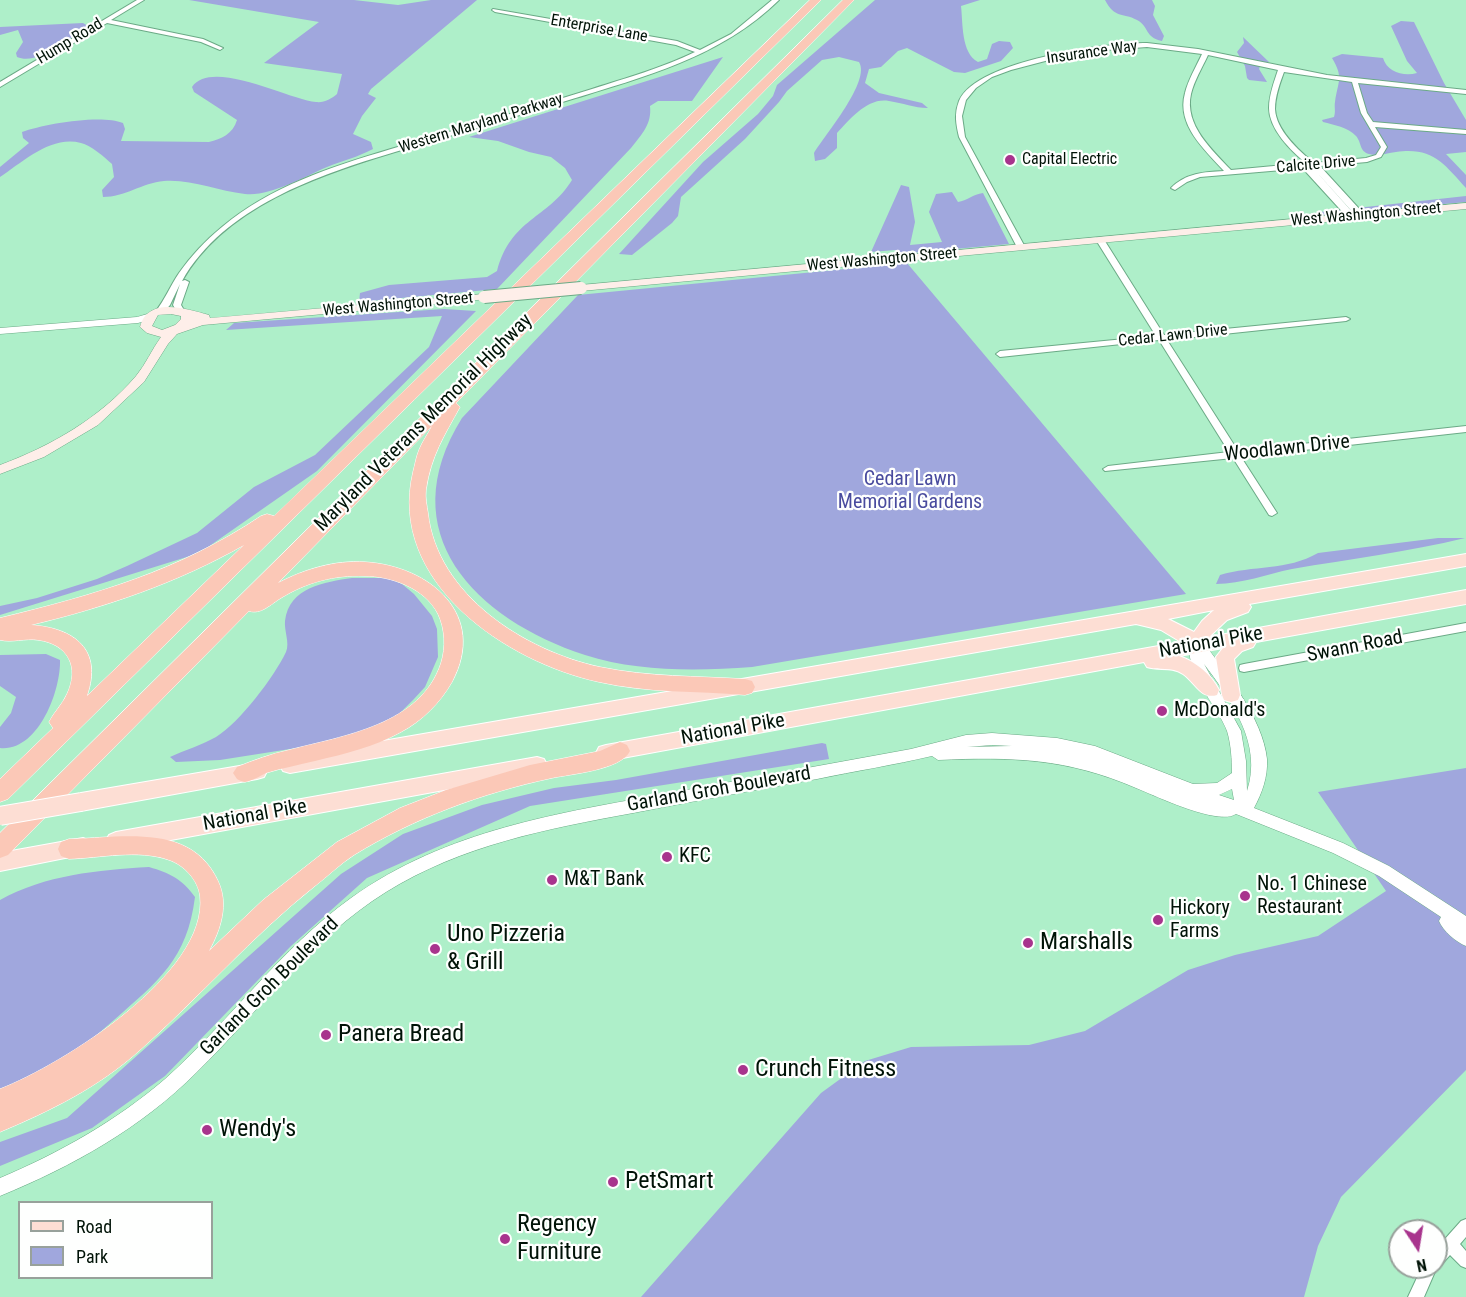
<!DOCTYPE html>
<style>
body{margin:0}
#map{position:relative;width:1466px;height:1297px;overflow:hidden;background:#aeefc9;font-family:"Roboto Condensed",sans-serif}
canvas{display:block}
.legend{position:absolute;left:18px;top:1201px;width:195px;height:78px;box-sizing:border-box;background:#fefffe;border:2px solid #98a19b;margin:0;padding:8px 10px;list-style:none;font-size:18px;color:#001307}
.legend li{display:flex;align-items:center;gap:12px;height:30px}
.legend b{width:30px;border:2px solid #98a19b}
.north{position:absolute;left:1388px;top:1219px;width:60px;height:60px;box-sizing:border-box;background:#fefffe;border:2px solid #98a19b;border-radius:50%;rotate:168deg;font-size:16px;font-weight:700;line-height:24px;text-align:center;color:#001307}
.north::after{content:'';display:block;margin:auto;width:21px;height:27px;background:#a8348d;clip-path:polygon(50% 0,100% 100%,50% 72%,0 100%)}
</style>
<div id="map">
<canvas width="1466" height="1297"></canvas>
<ul class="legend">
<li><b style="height:8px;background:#fdded4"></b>Road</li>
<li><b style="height:16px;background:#a0a7dd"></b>Park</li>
</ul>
<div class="north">N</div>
</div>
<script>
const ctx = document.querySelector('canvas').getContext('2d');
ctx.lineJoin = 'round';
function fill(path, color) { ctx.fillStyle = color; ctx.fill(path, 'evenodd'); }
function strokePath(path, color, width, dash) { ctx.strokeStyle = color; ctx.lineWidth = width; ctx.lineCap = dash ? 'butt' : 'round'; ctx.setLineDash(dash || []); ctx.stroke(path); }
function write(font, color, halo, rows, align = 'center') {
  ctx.font = font + ' "Roboto Condensed",sans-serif'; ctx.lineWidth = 4.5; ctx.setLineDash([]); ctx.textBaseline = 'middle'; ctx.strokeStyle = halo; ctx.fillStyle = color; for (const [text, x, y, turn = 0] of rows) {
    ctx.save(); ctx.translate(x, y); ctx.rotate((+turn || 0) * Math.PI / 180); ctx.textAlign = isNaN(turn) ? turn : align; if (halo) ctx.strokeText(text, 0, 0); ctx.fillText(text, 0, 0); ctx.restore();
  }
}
fill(new Path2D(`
 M189 0H354L398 5 431 0H477L371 89 368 94 376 98 362 116 353 134 371 142 373 149C358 157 342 161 327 167 304 177 269 197 245 194 217 191 192 179 164 181 142 183 125 197 103 197L102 190 114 177 112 164C104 157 91 145 81 143 51 135 23 162 0 177V167L29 143 23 138 22 132C44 124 101 114 123 123L125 129 121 141 209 142C221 139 233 134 237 120L194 92 192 87C212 58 289 100 316 102 324 103 331 99 337 94L342 74 264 63 319 22Z
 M875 0H980L961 6C963 23 961 53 978 62L987 59 992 44 999 41 1010 42 1013 48 1001 61 965 73 954 72 907 48 898 51 881 67 869 69 865 83 879 93 922 103 928 108C914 108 903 103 889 101 868 97 850 119 837 133V148L825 159 815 161 814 153C825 135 871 81 859 62L839 57 822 60 787 91 779 102 745 139 681 197 678 216 672 223 632 255 619 254 703 162 758 114 773 96 777 85Z
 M1105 0H1152L1155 6 1153 15 1164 36 1162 41C1144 37 1150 27 1137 20 1122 12 1115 19 1105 0Z
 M1401 21 1414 22 1444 83 1466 120V152L1446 154 1466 175V188C1443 163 1433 147 1396 152 1387 153 1378 157 1369 154 1359 151 1362 143 1356 136 1348 127 1334 125 1323 122L1322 120 1334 117C1336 111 1334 107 1335 102 1338 81 1344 78 1332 58L1342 54 1383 58C1387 72 1404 77 1417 73L1407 61 1391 26Z
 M83 23 88 26C70 38 38 66 17 57L16 53 23 42 18 30 0 35V27Z
 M1243 37 1269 62 1260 66 1259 69 1267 82 1249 80 1247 78 1245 66 1237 52 1244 43Z
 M723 57 692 101H658L650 106C652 124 642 134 631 148L497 289 359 302 360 293 389 285 487 277 497 271C511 218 548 219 572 180L565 168 551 157 529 152 498 141 469 137Z
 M901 185 909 187 915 222 910 245 942 242 929 212 936 194 952 192 958 202C967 201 973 194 983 193L1009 244 900 254 895 250 871 252Z
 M1466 196V202L1323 215 1320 212Z
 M907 263 1186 594 752 667C697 671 638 672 585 655 475 619 390 533 462 418L578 295Z
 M444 309 476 311 317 471 208 547 190 556 0 615V606L37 598 97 579 127 566 197 533 254 487 315 455 429 347 442 316 226 330 234 323Z
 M1438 538H1465C1408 552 1350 559 1292 569 1267 574 1242 584 1216 584L1220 575C1253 565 1287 571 1318 553Z
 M352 578H388L402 584 414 594 432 616 437 629 438 657 425 687 413 700 384 729 341 741 220 760 176 762 170 757C185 750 202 745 216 737 240 722 274 677 286 652 290 643 284 631 285 621 289 587 325 582 352 578Z
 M46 654 60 660C61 691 38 752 0 748V727L11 713 16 697 0 686V655Z
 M822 743 826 744 829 759 530 806 367 878 291 946 165 1076 92 1128 0 1166V1142L67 1118 341 874 403 834 482 805 554 788 616 780Z
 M1466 768V1070L1341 1197 1318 1246 1304 1297H641L821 1093 865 1061 911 1047 1029 1045 1085 1031 1188 970 1235 955 1318 936 1386 891 1318 792Z
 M149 867C170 873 182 879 195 897 187 960 158 981 114 1020 96 1035 80 1052 59 1063 41 1074 19 1081 0 1089V900C45 875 98 870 149 867Z`), '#a0a7dd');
const minor = new Path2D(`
 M137 0H144L111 20 203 39 223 48 220 50 201 42 107 23 0 87V82Z
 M772 0H779C721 57 644 77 569 100 511 118 453 135 395 152 318 175 224 207 182 281L185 280 189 282 181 305 184 310 183 312H177L173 305 180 284 170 305 162 314H159L155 312C165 300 170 286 179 273 191 256 206 240 222 227 271 186 331 167 391 149 458 129 525 110 592 89 626 78 662 68 695 52L676 45 495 12 492 10 493 9 677 41 700 50 731 34Z
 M1147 43 1198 49 1327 75 1466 90V94L1358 83 1367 113 1373 122 1466 130V134L1375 127 1387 147 1381 157 1367 162 1320 166 1363 213 1364 215 1360 217H1357L1313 168 1354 214V218H1348L1306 172V168L1200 177 1187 182 1175 190 1171 188C1186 173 1204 172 1224 171 1205 150 1176 125 1185 93 1188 80 1196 67 1202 54L1147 47 1106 50 1049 60 1011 70 992 77 976 88 966 100 962 116 965 137 1025 247 1018 249 959 137C956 124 954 114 959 101 977 60 1106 43 1147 43ZM1208 55 1278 70C1274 82 1269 95 1269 108 1269 129 1291 151 1306 163L1231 170C1212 150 1184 125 1191 94 1194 81 1202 68 1208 55ZM1284 72 1352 82 1361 113 1381 147 1376 155 1366 158 1314 163C1298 150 1276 130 1275 109 1275 96 1280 83 1284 72Z
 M1097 238H1103L1164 335 1346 317 1350 319 1346 321 1167 340 1238 451 1466 426V432L1241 457 1277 513 1272 516 1269 515 1233 458 1105 471 1103 469 1108 466 1229 452 1159 340 1000 357 996 354 1000 351 1156 336 1096 240Z
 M1466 623V631L1244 672 1240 671 1239 668 1240 665 1244 664Z
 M1466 1219V1237L1460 1244 1466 1251V1268L1461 1266 1450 1255 1441 1265 1437 1267 1424 1297H1408L1422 1267H1436V1249L1461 1221Z`);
const tertiary = new Path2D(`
 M151 313 155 314V318L138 323 0 334V328L137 317Z
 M1197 640 1202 641C1226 672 1263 719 1267 759 1268 777 1262 793 1254 808L1343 843 1389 866 1466 916V946C1456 942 1443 931 1439 921L1441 917 1379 876 1333 853 1236 814C1218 826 1156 796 1136 788 1066 758 1013 757 938 760L932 756C894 765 855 771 817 779 755 790 694 801 633 813 546 829 462 845 386 892 311 939 259 1011 197 1072 141 1128 73 1166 0 1196V1178C59 1153 116 1121 165 1079 230 1021 280 949 351 898 446 830 559 813 670 793 750 778 831 764 911 749L966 735 992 733 1057 738 1095 746 1193 784 1217 783 1232 773C1232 760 1231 744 1227 731 1218 706 1180 668 1192 641ZM1204 664C1231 700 1263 744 1247 791L1246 761 1241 731ZM992 745 1012 746 967 747ZM1232 789 1234 800 1219 795Z`);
const secondary = new Path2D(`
 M1466 203V209L581 291 575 288 581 285Z
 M484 294 490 297 488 299 203 325 177 334 168 344 144 382 98 425 44 457 0 474V465C51 446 100 418 136 376 146 364 152 349 161 337L147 333 140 327C148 296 186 309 209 315L210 318ZM171 314 181 316V319L175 325 162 330 152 326 158 315Z`);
const primary = new Path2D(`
 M1466 554V566L1249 604 1251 607 1248 612 1227 620 1209 637 1466 590V604L1256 642 1253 647 1242 651 1234 659 1240 695 1238 700 1231 702 1224 700 1222 695 1216 657 1223 648 1179 656C1196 662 1211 674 1219 690L1217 695C1201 700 1195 682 1183 674 1171 666 1159 671 1147 667L1144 662 606 761 599 759 596 753 599 747 606 745 1181 642 1161 630 1136 624 290 773 283 771 280 765 283 759 290 757ZM1214 610 1202 621 1194 632 1168 619Z
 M537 757 544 759 547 765 544 771 537 773 116 850 109 847 106 841 109 835 116 832Z
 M257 763 264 765 267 771 264 777 257 779 81 811 74 808 71 802 74 796 81 793Z
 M83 838 90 841 93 847 90 853 0 871V853Z`);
const motorway = new Path2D(`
 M810 0H821L8 799 0 802V779L53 728 49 722C54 712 62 705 67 694 80 667 68 644 38 640 25 638 12 643 0 640V618C95 595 179 571 261 516L267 514 274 516ZM244 545 87 696C103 650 75 628 31 625 106 607 177 583 244 545Z
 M843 0H854L456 403 460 407C444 436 431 456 426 490 425 498 427 506 428 513 437 595 525 651 600 667 648 677 697 676 745 679L752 681 755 687 752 693 745 695C697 691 647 693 599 682 506 662 387 582 413 472 415 465 416 457 419 450 422 442 428 434 432 426L278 583C305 569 335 560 365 562 430 566 488 615 452 682 440 703 422 721 401 732 374 747 344 754 315 761 299 765 282 768 266 773 260 776 252 781 245 782 243 782 239 780 237 779L233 773 237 767C254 760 271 754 289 750 343 736 421 725 441 663 446 647 445 629 438 614 425 588 391 576 364 576 334 575 307 582 281 598 271 604 261 615 249 611L8 855 0 858V833Z
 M620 742 627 745 630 751C621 770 571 774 552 778 482 793 414 818 354 855 340 864 328 876 315 886 252 936 200 997 140 1050 99 1087 50 1111 0 1132V1089C62 1065 209 973 200 896 198 880 184 865 169 860 138 849 100 858 69 859L61 856 58 849 61 842 69 839C121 838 191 822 218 881 229 904 221 929 209 951L263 900 337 842 400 808 446 790 530 765 600 751Z`);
strokePath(minor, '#6baa86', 2);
strokePath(tertiary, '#6baa86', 1);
strokePath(secondary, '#6baa86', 1);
strokePath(primary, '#fff', 2);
strokePath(motorway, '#fff', 1);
fill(minor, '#fff');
fill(tertiary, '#fff');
fill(secondary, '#feeee9');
fill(primary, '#fdded4');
fill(motorway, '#fbc8b7');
const secondaryBridge = new Path2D(`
 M484 297 581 288`);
const primaryBridge = new Path2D(`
 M0 816 81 802`);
strokePath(secondaryBridge, '#6baa86', 14, []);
strokePath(primaryBridge, '#fff', 20, []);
strokePath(secondaryBridge, '#feeee9', 12);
strokePath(primaryBridge, '#fdded4', 18);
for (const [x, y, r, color] of [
 [1010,160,6,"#a8348d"],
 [1162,711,6,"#a8348d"],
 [667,857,6,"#a8348d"],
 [552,880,6,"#a8348d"],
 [1245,896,6,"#a8348d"],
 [1158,920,6,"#a8348d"],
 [1028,943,6,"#a8348d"],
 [435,949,6,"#a8348d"],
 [326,1035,6,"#a8348d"],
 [743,1070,6,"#a8348d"],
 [207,1130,6,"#a8348d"],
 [613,1182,6,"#a8348d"],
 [505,1239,6,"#a8348d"]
]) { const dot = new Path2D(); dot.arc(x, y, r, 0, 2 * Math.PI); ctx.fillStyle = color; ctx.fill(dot); strokePath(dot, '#fefffe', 2); }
write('16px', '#001307', '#fefffe', [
 ["Enterprise Lane",599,29,10],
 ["Hump Road",70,42,-31],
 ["Insurance Way",1092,53,-8],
 ["Western Maryland Parkway",481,124,-17],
 ["Calcite Drive",1316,165,-5],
 ["West Washington Street",1366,215,-5],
 ["West Washington Street",882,260,-5],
 ["West Washington Street",398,305,-5],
 ["Cedar Lawn Drive",1173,336,-6]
]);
write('16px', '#001307', '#fefffe', [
 ["Capital Electric",1022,160]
], 'left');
write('20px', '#001307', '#fefffe', [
 ["Maryland Veterans Memorial Highway",424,423,-45],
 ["Woodlawn Drive",1287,449,-6],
 ["National Pike",1211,643,-10],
 ["Swann Road",1355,647,-11],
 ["National Pike",733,730,-10],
 ["Garland Groh Boulevard",719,790,-10],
 ["National Pike",255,816,-10],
 ["Garland Groh Boulevard",270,987,-45]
]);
write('20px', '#494b9e', '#fefffe', [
 ["Cedar Lawn",910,480],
 ["Memorial Gardens",910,503]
]);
write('20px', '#001307', '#fefffe', [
 ["McDonald's",1174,711],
 ["KFC",679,857],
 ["M&T Bank",564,880],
 ["No. 1 Chinese",1257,885],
 ["Restaurant",1257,908],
 ["Hickory",1170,909],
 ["Farms",1170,932]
], 'left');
write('24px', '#001307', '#fefffe', [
 ["Uno Pizzeria",447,935],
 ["& Grill",447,963],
 ["Marshalls",1040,943],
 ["Panera Bread",338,1035],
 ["Crunch Fitness",755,1070],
 ["Wendy's",219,1130],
 ["PetSmart",625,1182],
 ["Regency",517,1225],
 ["Furniture",517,1253]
], 'left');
</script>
